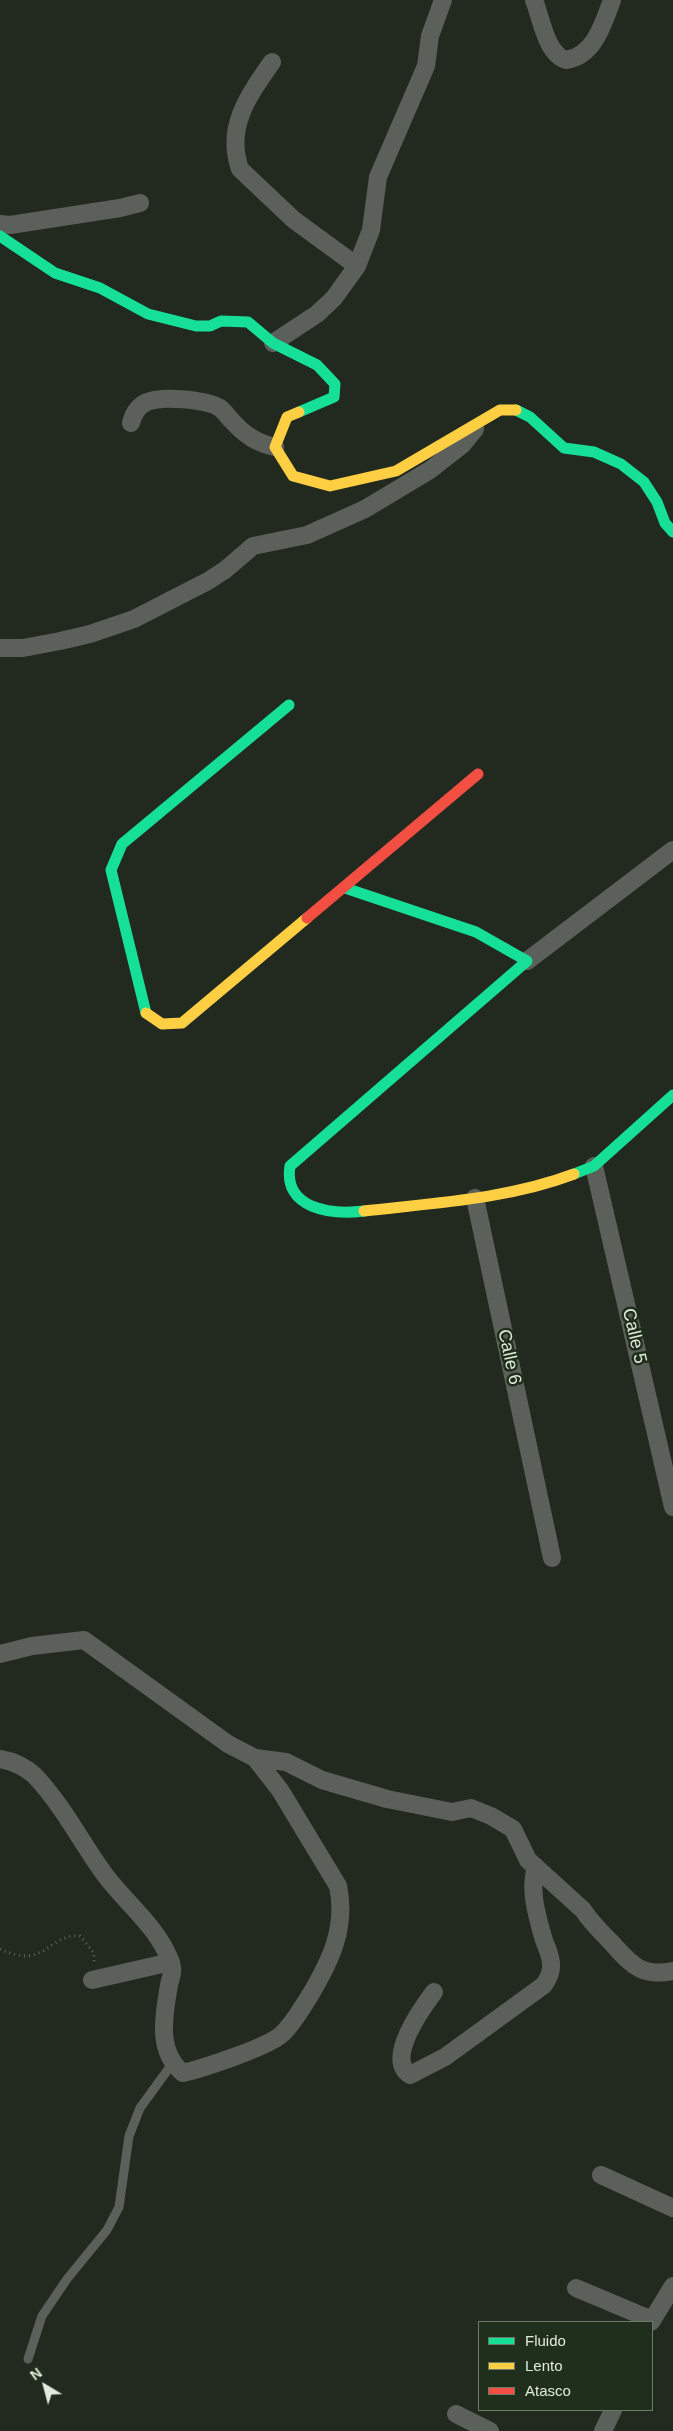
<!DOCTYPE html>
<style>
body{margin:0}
#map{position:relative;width:673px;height:2431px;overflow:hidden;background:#222a20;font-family:Arial,sans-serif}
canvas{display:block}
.legend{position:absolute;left:478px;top:2321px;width:175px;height:90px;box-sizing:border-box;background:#1f2f1b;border:1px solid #6c7a69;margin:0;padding:6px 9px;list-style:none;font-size:15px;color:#e0eadd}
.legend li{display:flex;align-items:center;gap:10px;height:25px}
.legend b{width:25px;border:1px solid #6c7a69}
.north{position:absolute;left:20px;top:2361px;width:50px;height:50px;-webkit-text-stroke:4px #1f2f1b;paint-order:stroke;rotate:323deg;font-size:14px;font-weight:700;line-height:20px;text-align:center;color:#e0eadd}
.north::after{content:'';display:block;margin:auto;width:18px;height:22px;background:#e0eadd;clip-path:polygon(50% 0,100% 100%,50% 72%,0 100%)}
</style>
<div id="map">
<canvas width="673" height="2431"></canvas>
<ul class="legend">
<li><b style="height:6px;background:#16e098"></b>Fluido</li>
<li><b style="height:6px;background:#ffcf43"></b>Lento</li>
<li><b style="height:6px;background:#f24e42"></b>Atasco</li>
</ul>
<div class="north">N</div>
</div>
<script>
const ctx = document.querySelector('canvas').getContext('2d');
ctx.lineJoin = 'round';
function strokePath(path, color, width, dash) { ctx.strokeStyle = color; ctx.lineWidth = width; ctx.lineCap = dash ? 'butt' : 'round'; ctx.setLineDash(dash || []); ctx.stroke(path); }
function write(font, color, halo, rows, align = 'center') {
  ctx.font = font + ' Arial,sans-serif'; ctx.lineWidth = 5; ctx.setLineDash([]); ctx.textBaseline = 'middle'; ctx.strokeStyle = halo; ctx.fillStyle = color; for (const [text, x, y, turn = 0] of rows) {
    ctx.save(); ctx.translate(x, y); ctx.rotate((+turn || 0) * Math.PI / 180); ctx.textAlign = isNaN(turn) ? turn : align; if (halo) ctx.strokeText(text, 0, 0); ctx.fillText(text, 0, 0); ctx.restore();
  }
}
strokePath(new Path2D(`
 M0 1949C45 1971 49 1933 80 1936L94 1953V1963`), '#5e625c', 3, [1, 4]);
strokePath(new Path2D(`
 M28 2359 42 2316 67 2279 107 2230 119 2207 129 2136 140 2108 172 2064`), '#5c605b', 9);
strokePath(new Path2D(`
 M534 0C541 17 546 54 566 60 594 57 604 22 612 0
 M272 62C249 95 225 127 240 169L294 220 357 266
 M0 224 10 225 120 208 140 203
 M273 343 317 314 334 298 357 266 371 230 378 177 426 66 430 36 443 0
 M131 423C133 415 138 406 147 402 162 396 205 399 220 408 224 411 229 418 233 422 246 436 257 443 275 447
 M0 648H23L60 641 90 634 134 619 208 581 225 570 253 546 307 535 365 509 430 470 462 445 475 429
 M527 961 673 850
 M594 1166 673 1507
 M475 1198 552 1558
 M0 1654 32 1646 84 1640 228 1744 255 1758 286 1762 322 1780 387 1799 452 1812 471 1808 491 1816 513 1829 528 1860 583 1910C590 1921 599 1930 608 1939 629 1961 638 1978 673 1971
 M0 1759C12 1761 25 1767 34 1775 62 1804 81 1842 105 1875 126 1903 159 1928 171 1963 174 1972 171 1976 169 1985 164 2015 156 2051 183 2073 204 2068 268 2047 282 2034 293 2024 301 2009 309 1997 330 1962 347 1928 338 1886L280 1790 255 1758
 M92 1980 171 1962
 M434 1992C422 2008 385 2059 410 2075L445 2057 544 1985C548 1979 551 1973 551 1967 552 1955 546 1948 543 1937 537 1916 529 1889 536 1868
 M601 2175 673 2208
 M576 2288 652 2320
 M651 2322 673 2286
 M456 2414 490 2431
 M603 2431 613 2410`), '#5c605b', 18);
strokePath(new Path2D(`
 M0 236 55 273 100 288 148 314 196 326H210L221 321 248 322 273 343 317 365 335 384 334 397 299 412
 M516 410 530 417 564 448 594 452 621 464 644 482 657 502 665 523 673 532
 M345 888 476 932 527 961 290 1166C283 1209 331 1215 364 1211
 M146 1013 111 870 122 844 289 705
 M574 1174 594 1166 673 1095`), '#16e098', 11);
strokePath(new Path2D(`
 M299 412 287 417 275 447 293 476 330 486 396 471 500 410H516
 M146 1013 162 1024 182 1023 307 918
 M364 1211C434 1203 508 1199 574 1174`), '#ffcf43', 11);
strokePath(new Path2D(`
 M307 918 478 774`), '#f24e42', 11);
write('18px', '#e0eadd', '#1f2f1b', [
 ["Calle 5",634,1336,77],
 ["Calle 6",509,1357,78]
]);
</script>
